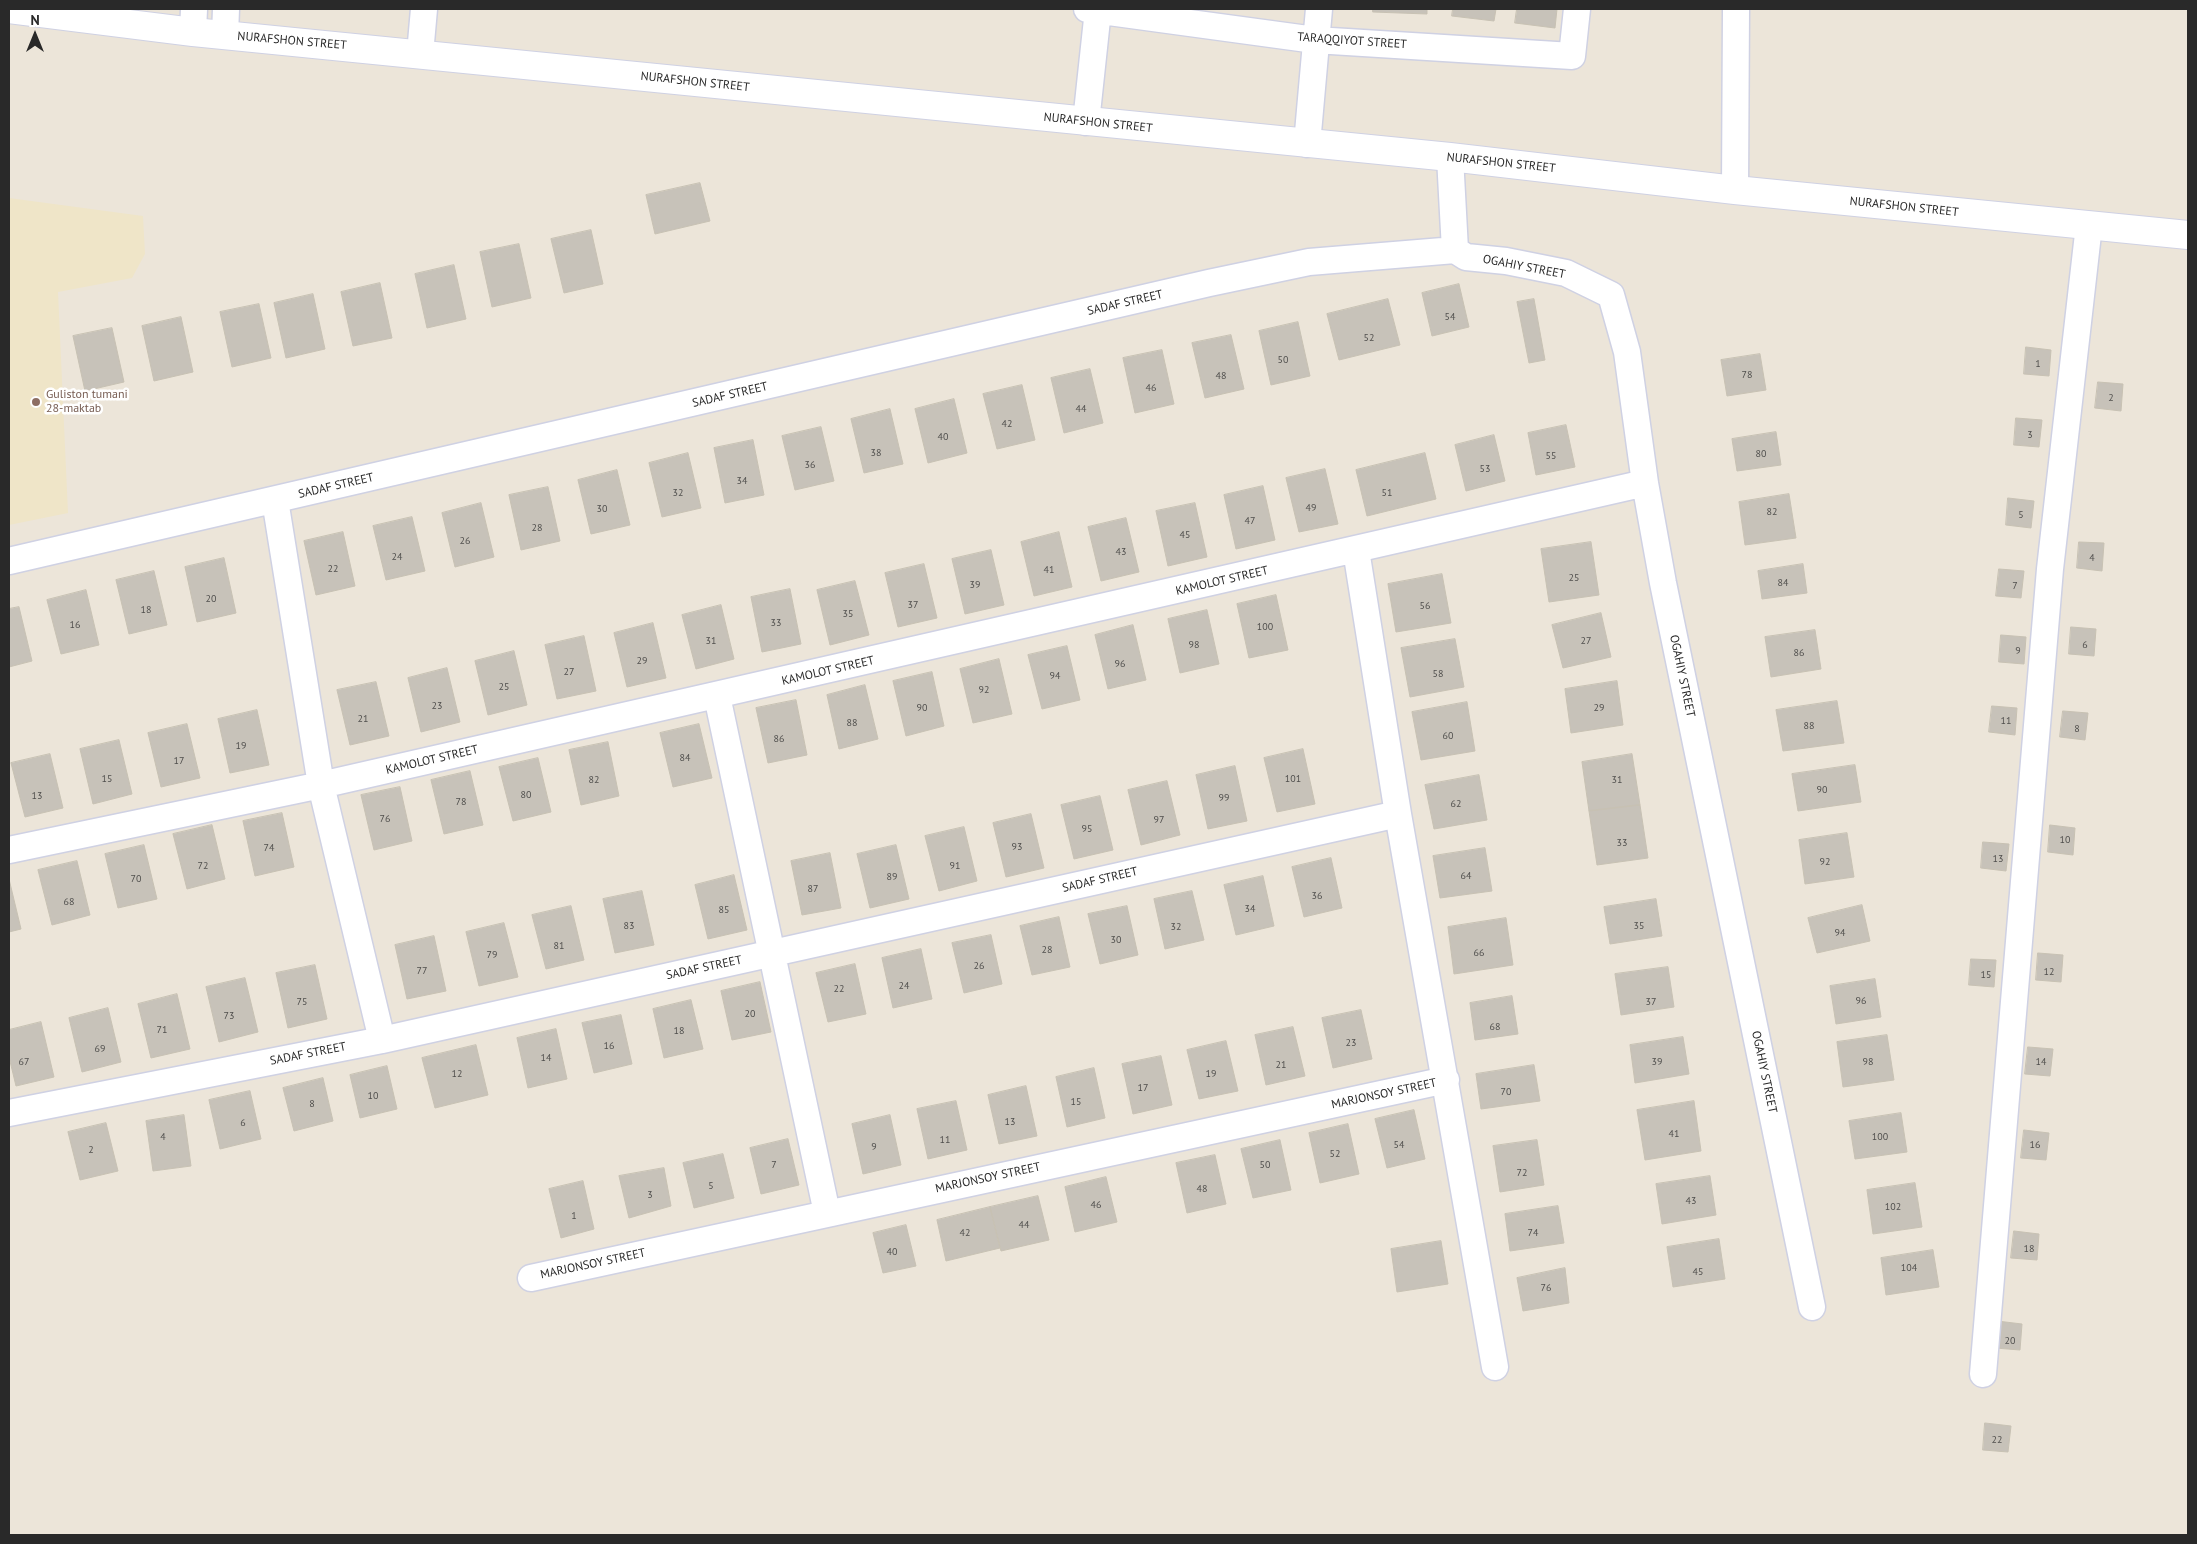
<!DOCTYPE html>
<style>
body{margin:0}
#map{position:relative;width:2197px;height:1544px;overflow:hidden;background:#ece5d9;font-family:"PT Sans",sans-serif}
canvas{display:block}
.frame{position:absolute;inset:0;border:10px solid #292929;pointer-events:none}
.north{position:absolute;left:10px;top:10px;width:50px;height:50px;-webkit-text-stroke:4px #fff;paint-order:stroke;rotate:0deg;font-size:14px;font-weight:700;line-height:20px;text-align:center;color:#292929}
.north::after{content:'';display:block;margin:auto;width:18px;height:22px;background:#292929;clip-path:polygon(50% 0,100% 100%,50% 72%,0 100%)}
</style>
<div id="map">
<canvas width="2197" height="1544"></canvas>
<div class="frame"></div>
<div class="north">N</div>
</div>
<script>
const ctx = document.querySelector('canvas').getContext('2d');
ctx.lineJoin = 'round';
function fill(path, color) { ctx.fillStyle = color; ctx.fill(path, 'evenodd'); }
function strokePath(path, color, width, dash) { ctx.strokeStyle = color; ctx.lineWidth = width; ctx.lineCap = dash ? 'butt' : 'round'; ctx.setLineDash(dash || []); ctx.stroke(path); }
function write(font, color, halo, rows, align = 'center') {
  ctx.font = font + ' "PT Sans",sans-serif'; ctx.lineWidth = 5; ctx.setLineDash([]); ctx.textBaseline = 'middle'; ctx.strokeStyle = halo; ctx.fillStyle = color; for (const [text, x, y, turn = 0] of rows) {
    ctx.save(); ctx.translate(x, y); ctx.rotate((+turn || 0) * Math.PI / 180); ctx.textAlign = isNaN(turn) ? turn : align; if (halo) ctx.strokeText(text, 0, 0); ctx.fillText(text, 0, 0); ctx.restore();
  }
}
fill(new Path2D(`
 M9 198 143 216 145 254 132 278 58 292 68 513 9 525Z`), '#efe5c8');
const building = new Path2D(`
 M1373 9H1427V14L1373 12Z
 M1453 9H1496L1494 21 1452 16Z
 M1517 9H1557L1555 28 1515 23Z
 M700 183 710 221 655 234 646 195Z
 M591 230 603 284 564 293 551 239Z
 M519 244 531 298 492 307 480 252Z
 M454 265 466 319 427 328 415 274Z
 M380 283 392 338 353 346 341 292Z
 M1459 284 1469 327 1432 336 1422 293Z
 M313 294 325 349 286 358 274 303Z
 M1388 299 1400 345 1339 360 1327 314Z
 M1534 299 1545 360 1529 363 1517 302Z
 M259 304 271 358 232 367 220 312Z
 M181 317 193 372 154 381 142 326Z
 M1298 322 1310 376 1271 385 1259 331Z
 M112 328 124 382 85 391 73 336Z
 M1231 335 1244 389 1205 398 1192 343Z
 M2026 347 2051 350 2049 376 2024 374Z
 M1162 350 1174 404 1135 413 1123 358Z
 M1760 354 1766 390 1727 396 1721 360Z
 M1090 369 1103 423 1064 433 1051 378Z
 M2098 382 2123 384 2121 411 2095 408Z
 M1022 385 1035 440 997 449 983 394Z
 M954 399 967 453 928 463 915 409Z
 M890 409 903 464 864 473 851 419Z
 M2016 418 2042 420 2039 447 2014 445Z
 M1566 425 1575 467 1536 475 1528 433Z
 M821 427 834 481 795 490 782 436Z
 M1776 432 1781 465 1737 471 1732 439Z
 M1494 435 1505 481 1466 491 1455 445Z
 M753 440 764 495 725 503 714 448Z
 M688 453 701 508 662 517 649 463Z
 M1425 453 1436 499 1367 516 1356 470Z
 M1325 469 1338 524 1299 532 1286 478Z
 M617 470 630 525 591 534 578 480Z
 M1263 486 1275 540 1236 549 1224 495Z
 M548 487 560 541 521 550 509 495Z
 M1789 494 1796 538 1745 545 1739 502Z
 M2008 498 2034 501 2031 528 2006 525Z
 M481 503 494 557 455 567 442 513Z
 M1195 503 1207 557 1168 566 1156 511Z
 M412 517 425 571 386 580 373 526Z
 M1126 518 1139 572 1101 581 1088 527Z
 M343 532 355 586 316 595 304 541Z
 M1059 532 1072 587 1034 596 1021 542Z
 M1591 542 1599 595 1549 602 1541 549Z
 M2079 542 2104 543 2102 571 2077 568Z
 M991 550 1004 605 965 614 952 559Z
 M224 558 236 613 197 622 185 567Z
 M924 564 937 618 898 627 885 573Z
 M1803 564 1807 593 1762 599 1758 571Z
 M1999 569 2024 571 2021 598 1996 596Z
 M154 571 167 625 129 634 116 580Z
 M1442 574 1451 623 1396 632 1388 584Z
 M855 581 869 635 830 645 817 590Z
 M790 589 801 644 762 652 751 597Z
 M86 590 99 645 61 654 47 600Z
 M1276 595 1288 650 1249 658 1237 604Z
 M721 605 734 659 696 669 682 615Z
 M19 607 32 661 9 667V609Z
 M1207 610 1219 664 1180 673 1168 619Z
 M1601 613 1611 657 1563 668 1552 625Z
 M653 623 666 678 627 687 614 633Z
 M1133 625 1146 680 1108 689 1095 635Z
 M2071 627 2096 629 2094 656 2069 654Z
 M1815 630 1821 669 1771 677 1765 637Z
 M2001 635 2026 637 2024 664 1999 662Z
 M584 636 596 691 557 699 545 645Z
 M1455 639 1464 687 1410 697 1401 648Z
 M1067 646 1080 700 1042 709 1028 655Z
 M514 651 527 705 488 715 475 661Z
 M999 659 1012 714 973 723 960 669Z
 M447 668 460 722 421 732 408 678Z
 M932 672 944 726 906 736 893 681Z
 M1617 681 1623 725 1571 733 1565 689Z
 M376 682 389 736 350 745 337 690Z
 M865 685 878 739 839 749 827 695Z
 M796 700 807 755 768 763 756 708Z
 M1837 701 1844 743 1783 751 1776 710Z
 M1467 702 1475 751 1421 760 1412 712Z
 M1992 706 2017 708 2015 735 1989 732Z
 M257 710 269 765 230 773 218 719Z
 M2063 711 2088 713 2085 740 2060 737Z
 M187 724 200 778 161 787 148 733Z
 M699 724 712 778 673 787 660 733Z
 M119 740 132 794 93 804 80 749Z
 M608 742 619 796 581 805 569 750Z
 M1303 749 1315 804 1277 812 1264 758Z
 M50 754 63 808 25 817 11 763Z
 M1632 754 1640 805 1589 811 1582 762Z
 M538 758 551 812 513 821 499 767Z
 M1855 765 1861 802 1798 811 1792 774Z
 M1235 766 1247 821 1208 829 1196 775Z
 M470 771 483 825 444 834 431 780Z
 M1479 775 1487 820 1434 829 1425 785Z
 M1167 781 1180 835 1141 845 1128 790Z
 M400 787 412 841 374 850 361 795Z
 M1100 796 1113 850 1074 859 1061 805Z
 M1640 805 1648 858 1597 865 1589 811Z
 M282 813 294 867 255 876 243 821Z
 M1031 814 1044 868 1006 877 993 823Z
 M212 825 225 879 187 889 173 834Z
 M2050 825 2075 828 2073 855 2048 852Z
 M964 827 977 881 939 891 925 836Z
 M1847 833 1854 877 1805 884 1799 840Z
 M1983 842 2009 844 2006 871 1981 868Z
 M144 845 157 899 118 908 105 854Z
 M896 845 909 899 870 908 857 854Z
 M1485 848 1492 891 1440 898 1433 856Z
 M830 853 841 908 802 915 791 861Z
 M1331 858 1342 908 1304 917 1292 867Z
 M77 861 90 915 52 925 38 870Z
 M734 875 747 930 708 939 695 885Z
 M1263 876 1274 926 1236 935 1224 885Z
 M9 879 21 929 9 932Z
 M642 891 654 945 615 953 603 899Z
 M1192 891 1204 940 1165 949 1154 899Z
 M1656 899 1662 936 1610 944 1604 907Z
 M1862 905 1870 941 1817 953 1808 918Z
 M571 906 584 960 546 969 532 915Z
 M1127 906 1138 955 1100 964 1088 914Z
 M1059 917 1070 967 1032 975 1020 926Z
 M1506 918 1513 965 1454 974 1448 927Z
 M504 923 518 977 479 986 466 932Z
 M991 935 1002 984 964 993 952 943Z
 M434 936 446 991 407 999 395 945Z
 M921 949 932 999 893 1008 882 958Z
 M2038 953 2063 955 2061 982 2036 980Z
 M1971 959 1996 960 1994 987 1969 985Z
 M855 964 866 1014 828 1022 816 973Z
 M315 965 327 1019 288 1028 276 973Z
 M1668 967 1674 1007 1621 1015 1615 974Z
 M245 978 258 1032 219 1042 206 987Z
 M1875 979 1881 1017 1836 1024 1830 986Z
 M760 982 771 1032 732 1040 721 991Z
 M177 994 190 1049 151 1058 138 1004Z
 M1512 996 1518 1034 1475 1040 1470 1003Z
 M691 1000 703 1049 664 1058 653 1009Z
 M108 1008 121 1062 82 1072 69 1018Z
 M1361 1010 1372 1059 1333 1068 1322 1018Z
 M621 1015 632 1064 594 1073 582 1023Z
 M41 1022 54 1077 16 1086 9 1057V1030Z
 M1293 1027 1305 1076 1266 1085 1255 1035Z
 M556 1029 567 1079 528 1088 517 1038Z
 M1887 1035 1894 1080 1843 1087 1837 1042Z
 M1683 1037 1689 1074 1635 1083 1630 1045Z
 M1226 1041 1238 1091 1199 1099 1187 1050Z
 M476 1045 488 1095 435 1108 422 1058Z
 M2028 1047 2053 1049 2050 1076 2025 1074Z
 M1161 1056 1172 1105 1133 1114 1122 1064Z
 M1534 1065 1540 1101 1481 1109 1476 1074Z
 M387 1066 397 1109 360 1118 350 1075Z
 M1094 1068 1105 1118 1067 1127 1056 1077Z
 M323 1078 333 1121 294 1131 283 1088Z
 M1026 1086 1037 1136 999 1144 988 1095Z
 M250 1091 261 1139 220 1149 209 1100Z
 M956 1101 967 1150 928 1159 917 1109Z
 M1694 1101 1701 1151 1645 1160 1637 1110Z
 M1414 1110 1425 1159 1387 1168 1375 1119Z
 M1901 1113 1907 1152 1855 1159 1849 1121Z
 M184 1115 191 1166 153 1171 146 1121Z
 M890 1115 901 1165 863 1174 852 1124Z
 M106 1123 118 1171 80 1180 68 1132Z
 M1348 1124 1359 1174 1320 1183 1309 1133Z
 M2024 1130 2049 1133 2046 1160 2021 1158Z
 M788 1139 799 1185 761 1194 750 1148Z
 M1280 1140 1291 1190 1253 1198 1241 1149Z
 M1537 1140 1544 1185 1500 1192 1493 1146Z
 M723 1154 734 1198 694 1208 683 1163Z
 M1215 1155 1226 1204 1187 1213 1176 1163Z
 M664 1168 671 1206 629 1218 619 1176Z
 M1710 1176 1716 1215 1662 1224 1656 1184Z
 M1106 1177 1117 1222 1075 1232 1065 1187Z
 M583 1181 594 1229 561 1238 549 1189Z
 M1915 1183 1922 1227 1873 1234 1867 1190Z
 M1038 1196 1049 1240 1001 1251 990 1207Z
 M1558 1206 1564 1243 1510 1251 1505 1214Z
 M990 1207 1000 1248 946 1261 937 1220Z
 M906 1225 916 1266 883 1273 873 1233Z
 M2014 1231 2039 1234 2037 1260 2011 1258Z
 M1719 1239 1725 1279 1673 1287 1667 1247Z
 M1441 1241 1448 1284 1397 1292 1391 1249Z
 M1933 1250 1939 1287 1886 1295 1881 1258Z
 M1565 1268 1569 1303 1523 1311 1517 1278Z
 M1997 1321 2022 1324 2020 1350 1995 1348Z
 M1985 1423 2011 1426 2008 1452 1983 1450Z`);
fill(building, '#c7c2b9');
strokePath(building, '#c7c1b3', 1);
const minor = new Path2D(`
 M1087 9 1315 40 1572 56 1577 9
 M193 32 194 9
 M225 35 226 9
 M420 54 424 9
 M1086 122 1098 10
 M1307 144 1319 9
 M1450 157 1455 250 1466 257 1506 261 1566 273 1611 295 1627 352 1645 483 1663 583 1812 1307
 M1735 190 1736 9
 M275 500 321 785 382 1040
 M1356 550 1398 814 1495 1367
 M9 561 1209 283 1309 262 1455 250
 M717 696 827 1213
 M9 850 321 785 1645 483
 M9 1113 382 1040 1398 814
 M531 1278 1446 1080
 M1983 1374 2050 569 2089 225`);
const tertiary = new Path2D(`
 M9 9 193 32 1450 157 1735 190 2188 235`);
strokePath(minor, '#cfd1e3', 29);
strokePath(tertiary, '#cfd1e3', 30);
strokePath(minor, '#fff', 26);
strokePath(tertiary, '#fff', 28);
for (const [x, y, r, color] of [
 [36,402,5,"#8d6e63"]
]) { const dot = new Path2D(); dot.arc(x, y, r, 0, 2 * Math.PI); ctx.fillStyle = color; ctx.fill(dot); strokePath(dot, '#fff', 2); }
write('10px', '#504f4d', null, [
 ["54",1450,317],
 ["52",1369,338],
 ["50",1283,360],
 ["1",2038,364],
 ["78",1747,375],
 ["48",1221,376],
 ["46",1151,388],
 ["2",2111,398],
 ["44",1081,409],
 ["42",1007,424],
 ["3",2030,435],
 ["40",943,437],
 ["38",876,453],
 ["80",1761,454],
 ["55",1551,456],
 ["36",810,465],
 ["53",1485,469],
 ["34",742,481],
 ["32",678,493],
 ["51",1387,493],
 ["49",1311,508],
 ["30",602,509],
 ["82",1772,512],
 ["5",2021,515],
 ["47",1250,521],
 ["28",537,528],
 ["45",1185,535],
 ["26",465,541],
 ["43",1121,552],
 ["24",397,557],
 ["4",2092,558],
 ["22",333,569],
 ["41",1049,570],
 ["25",1574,578],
 ["84",1783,583],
 ["39",975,585],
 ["7",2015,586],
 ["20",211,599],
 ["37",913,605],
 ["56",1425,606],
 ["18",146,610],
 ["35",848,614],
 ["33",776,623],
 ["16",75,625],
 ["100",1265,627],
 ["31",711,641],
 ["27",1586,641],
 ["98",1194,645],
 ["6",2085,645],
 ["9",2018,651],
 ["86",1799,653],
 ["29",642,661],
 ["96",1120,664],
 ["27",569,672],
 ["58",1438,674],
 ["94",1055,676],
 ["25",504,687],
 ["92",984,690],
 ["23",437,706],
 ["90",922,708],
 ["29",1599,708],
 ["21",363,719],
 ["11",2006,721],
 ["88",852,723],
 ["88",1809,726],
 ["8",2077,729],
 ["60",1448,736],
 ["86",779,739],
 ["19",241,746],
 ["84",685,758],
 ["17",179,761],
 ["15",107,779],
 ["101",1293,779],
 ["82",594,780],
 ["31",1617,780],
 ["90",1822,790],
 ["80",526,795],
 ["13",37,796],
 ["99",1224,798],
 ["78",461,802],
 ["62",1456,804],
 ["76",385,819],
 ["97",1159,820],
 ["95",1087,829],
 ["10",2065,840],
 ["33",1622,843],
 ["93",1017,847],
 ["74",269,848],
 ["13",1998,859],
 ["92",1825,862],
 ["72",203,866],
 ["91",955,866],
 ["64",1466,876],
 ["89",892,877],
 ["70",136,879],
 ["87",813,889],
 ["36",1317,896],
 ["68",69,902],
 ["34",1250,909],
 ["85",724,910],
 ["83",629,926],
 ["35",1639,926],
 ["32",1176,927],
 ["94",1840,933],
 ["30",1116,940],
 ["81",559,946],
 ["28",1047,950],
 ["66",1479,953],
 ["79",492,955],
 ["26",979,966],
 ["77",422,971],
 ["12",2049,972],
 ["15",1986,975],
 ["24",904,986],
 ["22",839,989],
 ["96",1861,1001],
 ["75",302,1002],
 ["37",1651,1002],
 ["20",750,1014],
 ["73",229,1016],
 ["68",1495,1027],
 ["71",162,1030],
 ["18",679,1031],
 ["23",1351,1043],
 ["16",609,1046],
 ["69",100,1049],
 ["14",546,1058],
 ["67",24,1062],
 ["39",1657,1062],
 ["98",1868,1062],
 ["14",2041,1062],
 ["21",1281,1065],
 ["12",457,1074],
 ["19",1211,1074],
 ["17",1143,1088],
 ["70",1506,1092],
 ["10",373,1096],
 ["15",1076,1102],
 ["8",312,1104],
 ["13",1010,1122],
 ["6",243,1123],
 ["41",1674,1134],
 ["4",163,1137],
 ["100",1880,1137],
 ["11",945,1140],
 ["54",1399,1145],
 ["16",2035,1145],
 ["9",874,1147],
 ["2",91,1150],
 ["52",1335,1154],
 ["7",774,1165],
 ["50",1265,1165],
 ["72",1522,1173],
 ["5",711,1186],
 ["48",1202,1189],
 ["3",650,1195],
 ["43",1691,1201],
 ["46",1096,1205],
 ["102",1893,1207],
 ["1",574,1216],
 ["44",1024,1225],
 ["42",965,1233],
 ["74",1533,1233],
 ["18",2029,1249],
 ["40",892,1252],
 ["104",1909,1268],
 ["45",1698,1272],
 ["76",1546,1288],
 ["20",2010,1341],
 ["22",1997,1440]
]);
write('12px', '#292929', '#fff', [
 ["NURAFSHON STREET",292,41,5],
 ["TARAQQIYOT STREET",1352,41,4],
 ["NURAFSHON STREET",695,82,6],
 ["NURAFSHON STREET",1098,123,6],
 ["NURAFSHON STREET",1501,163,6],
 ["NURAFSHON STREET",1904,207,6],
 ["OGAHIY STREET",1524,267,11],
 ["SADAF STREET",1125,303,-13],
 ["SADAF STREET",730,395,-13],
 ["SADAF STREET",336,486,-13],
 ["KAMOLOT STREET",1222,581,-13],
 ["KAMOLOT STREET",828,671,-13],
 ["OGAHIY STREET",1682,676,78],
 ["KAMOLOT STREET",432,760,-13],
 ["SADAF STREET",1100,880,-13],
 ["SADAF STREET",704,968,-12],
 ["SADAF STREET",308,1054,-11],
 ["OGAHIY STREET",1764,1072,78],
 ["MARJONSOY STREET",1384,1094,-12],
 ["MARJONSOY STREET",988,1178,-12],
 ["MARJONSOY STREET",593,1264,-12]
]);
write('12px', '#785e54', '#fff', [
 ["Guliston tumani",46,395],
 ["28-maktab",46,409]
], 'left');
</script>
